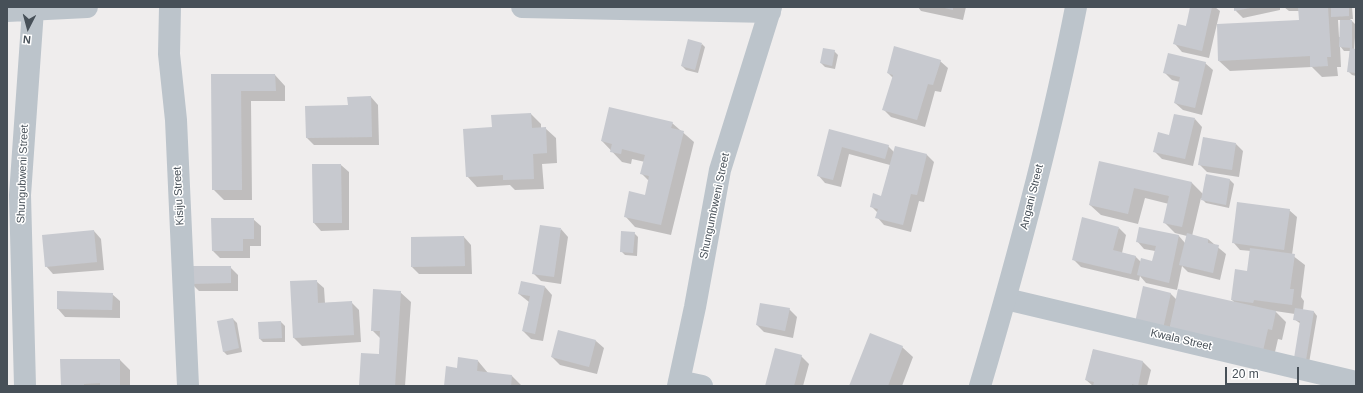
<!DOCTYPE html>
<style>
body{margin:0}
#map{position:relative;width:1363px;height:393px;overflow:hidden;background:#efeded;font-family:Arial,sans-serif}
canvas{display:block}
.frame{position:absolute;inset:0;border:8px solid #475058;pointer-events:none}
.north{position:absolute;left:8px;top:8px;width:40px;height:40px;-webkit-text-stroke:3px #fff;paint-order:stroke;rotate:186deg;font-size:11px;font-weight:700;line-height:16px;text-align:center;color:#475058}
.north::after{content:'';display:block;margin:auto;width:14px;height:18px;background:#475058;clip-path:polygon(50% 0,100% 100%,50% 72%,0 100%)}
.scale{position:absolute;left:1225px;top:367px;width:74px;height:18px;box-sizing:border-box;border:2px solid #475058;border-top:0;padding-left:5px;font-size:12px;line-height:14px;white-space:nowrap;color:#475058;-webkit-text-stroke:3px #fff;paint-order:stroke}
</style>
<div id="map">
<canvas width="1363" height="393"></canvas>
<div class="frame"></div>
<div class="north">N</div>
<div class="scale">20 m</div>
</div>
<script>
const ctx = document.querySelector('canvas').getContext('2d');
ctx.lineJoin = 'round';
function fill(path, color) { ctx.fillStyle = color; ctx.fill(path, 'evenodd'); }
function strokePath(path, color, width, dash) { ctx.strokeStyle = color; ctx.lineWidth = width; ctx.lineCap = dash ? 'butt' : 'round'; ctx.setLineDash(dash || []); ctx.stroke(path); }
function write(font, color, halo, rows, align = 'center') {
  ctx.font = font + ' Arial,sans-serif'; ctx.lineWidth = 3; ctx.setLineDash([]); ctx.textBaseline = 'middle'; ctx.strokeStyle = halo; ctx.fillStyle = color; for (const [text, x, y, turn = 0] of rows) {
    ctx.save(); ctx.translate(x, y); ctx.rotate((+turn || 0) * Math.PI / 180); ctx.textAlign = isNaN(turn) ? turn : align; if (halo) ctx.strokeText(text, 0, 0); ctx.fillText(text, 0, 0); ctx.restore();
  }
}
fill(new Path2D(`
 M918 7H966L963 20 921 11Z
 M1191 7H1215L1220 11 1209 58 1182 52 1175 44 1186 27Z
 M1235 7H1280V10L1243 18 1235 10Z
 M1284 7H1352L1353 19H1350L1356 25 1354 50H1356V76L1352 75 1348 71 1350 51H1344L1340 46 1341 67H1337L1338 76 1322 77 1312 67 1230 71 1219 61 1300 21 1299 11H1289ZM1338 20H1341V37H1339Z
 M702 44 705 47 698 73 686 70 682 66Z
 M834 51 838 55 835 69 825 67 821 63Z
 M940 61 948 68 941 92 935 91 925 127 891 117 883 109 893 78 888 73Z
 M1205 63 1213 70 1202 115 1183 110 1175 103 1180 82 1172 80 1165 73Z
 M212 75H275L285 86V101H251L252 200H224L213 189Z
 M371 97 378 105 379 145H314L307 138 349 106Z
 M531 114 541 124V128H545L556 138 557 163 542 164 544 189 515 190 510 185 477 187 467 176 493 128Z
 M1195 119 1202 127 1193 166 1162 159 1155 152 1170 136Z
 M672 123 694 142 671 235 635 227 625 216 646 196 649 181 642 174 645 162 632 159 631 164 622 162 602 141Z
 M830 130 888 146 894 152 927 155 934 162 924 202 919 201 911 232 884 225 877 217 878 213 871 206 882 197 890 165 849 154 841 187 825 183 818 175Z
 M1236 144 1243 151 1239 177 1207 172 1199 164Z
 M1100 162 1192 183 1203 194 1206 176 1230 180 1234 184 1229 208 1206 203 1201 198 1192 236 1208 239 1226 254 1220 280 1188 272 1182 266 1177 290 1146 283 1140 276 1139 281 1081 267 1073 259 1119 228 1126 235 1122 253 1135 256 1141 262H1153L1155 251 1144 249 1137 241 1140 228 1179 236 1185 243 1187 236 1175 233 1164 222 1169 204 1145 198 1138 224 1101 215 1090 205Z
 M313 165H341L349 172V230L321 231 314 223Z
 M1289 210 1297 217 1292 255 1305 265 1301 297 1304 301 1303 310 1314 312 1317 316 1309 363 1299 362 1301 324 1294 319 1295 314 1275 311 1286 322 1282 340 1278 339 1272 365 1143 334 1170 293 1177 300 1235 303 1232 300 1248 272 1251 251 1240 250 1233 242Z
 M253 219 261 226V246H250V258H220L213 251Z
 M561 229 568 237 561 284 541 281 533 273Z
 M94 231 101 239 104 270 53 274 46 266Z
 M634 233 638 237 637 256 625 255 621 251Z
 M464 237 471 245 472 274H419L412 267Z
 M230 267 238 275V291H199L191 283Z
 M316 281 324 288 325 303 351 302 359 310 361 342 302 346 294 338 291 282Z
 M545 287 552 295 543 341 531 339 523 331 529 302 519 294Z
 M58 292 112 294 120 301V318L65 317 58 309Z
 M400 292 411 302 405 386H360L379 355 381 339 372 330Z
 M789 309 797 317 793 338 764 332 757 325Z
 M233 319 237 323 242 352 227 355 223 351Z
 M281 322 285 326V342H263L260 339 259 323Z
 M559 331 596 341 604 348 597 374 560 365 552 357Z
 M902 347 913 357 902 386H850Z
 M1093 350 1143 362 1151 370 1147 386H1093L1086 380Z
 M801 356 809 364 803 386H766Z
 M120 360 130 370V386H62Z
 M478 361 488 373 512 376 522 386H445L458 369Z`), '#0003');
fill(new Path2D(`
 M941 7H953V10Z
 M1190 7H1212L1202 51 1173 44 1178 24 1186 26Z
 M1234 7H1250V8L1234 11Z
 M1298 7H1328L1331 57H1327L1328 66 1310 67V56L1218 61 1217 24 1299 20Z
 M1331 7H1349V16L1331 17Z
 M1340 20H1352V48L1339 47Z
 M688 39 702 43 695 70 681 66Z
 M894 46 941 60 933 85 928 84 917 120 882 110 893 75 887 73Z
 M823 48 835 50 832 66 820 63Z
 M1350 48 1356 49V73L1347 72Z
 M1168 53 1206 62 1195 108 1174 103 1180 77 1163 73Z
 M211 74H275L276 91H241L242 190H212Z
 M371 96 372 137 306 138 305 106 348 105 347 97Z
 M609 107 673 122 671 128 684 131 661 225 624 217 629 191 645 195 649 176 640 174 645 155 622 149 621 154 610 152 612 144 601 141Z
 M531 113 532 128 546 127 547 153 533 154 534 179 503 180V175L466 177 463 129 492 127 491 115Z
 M1174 114 1195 118 1185 159 1153 152 1158 132 1169 135Z
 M829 129 889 145 885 159 842 147 833 180 817 176Z
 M1203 137 1236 143 1232 170 1198 165Z
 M895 146 927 154 917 195 911 194 903 225 875 218 878 209 870 207 873 193 881 196Z
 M1099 161 1192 182 1182 227 1163 223 1169 196 1134 188 1128 214 1089 205Z
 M312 164H341L342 223H313Z
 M1206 174 1230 179 1226 205 1201 200Z
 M1237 202 1290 209 1284 250 1232 243Z
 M1082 217 1119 227 1113 250 1136 256 1131 274 1072 260Z
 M211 218H254V239H243V251H212Z
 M540 225 561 228 554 277 532 274Z
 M1139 227 1179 235 1169 283 1137 275 1141 258 1152 261 1156 246 1136 242Z
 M94 230 97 262 45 267 42 235Z
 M621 231 635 232 633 253 620 252Z
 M1187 233 1208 239V243L1219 245 1213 273 1179 265Z
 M464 236 465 266 411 267V237Z
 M1250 248 1295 254 1290 289H1294L1292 305 1254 300 1253 303 1231 300 1235 269 1247 271Z
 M190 266H231V283L190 284Z
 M317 280 318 303 352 301 354 335 293 338 290 281Z
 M521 281 545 286 535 334 522 331 530 296 518 294Z
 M1143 286 1171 293 1162 333 1134 327Z
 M373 289 401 291 395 386H359L361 353 379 354 380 331H371Z
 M1178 289 1276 311 1272 330 1268 329 1262 355 1168 335Z
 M57 291 113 293 112 310 57 309Z
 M760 303 790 308 785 331 756 325Z
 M1295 308 1314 311 1306 360 1294 358 1300 321 1293 320Z
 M233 318 239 348 223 352 217 321Z
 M281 321 282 338 259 339 258 322Z
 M558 330 596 340 589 367 551 357Z
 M870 333 903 346 888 386H849Z
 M775 348 802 355 794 386H765Z
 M1093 349 1143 361 1138 386 1132 384V386H1093L1094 382 1085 380Z
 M458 357 478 360 477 371 512 375 511 386H444L446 366 457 368Z
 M60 359H120V386H100V383L84 384V386H61Z`), '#c7c9cf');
strokePath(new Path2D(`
 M170 7 169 54 176 120 188 386
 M522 7 770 12
 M7 11 87 7
 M1006 299 1356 382
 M679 381 702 386
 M25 386 20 195 33 10
 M678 386 695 307 720 170 771 7`), '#bcc4cb', 22);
strokePath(new Path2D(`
 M980 386C1017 261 1051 135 1076 7`), '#bcc4cb', 22);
write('11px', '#475058', '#fff', [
 ["Shungubweni Street",23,174,-88],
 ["Kisiju Street",179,196,-93],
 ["Angani Street",1032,197,-76],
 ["Shungumbweni Street",715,206,-78],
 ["Kwala Street",1181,340,13]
]);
</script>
